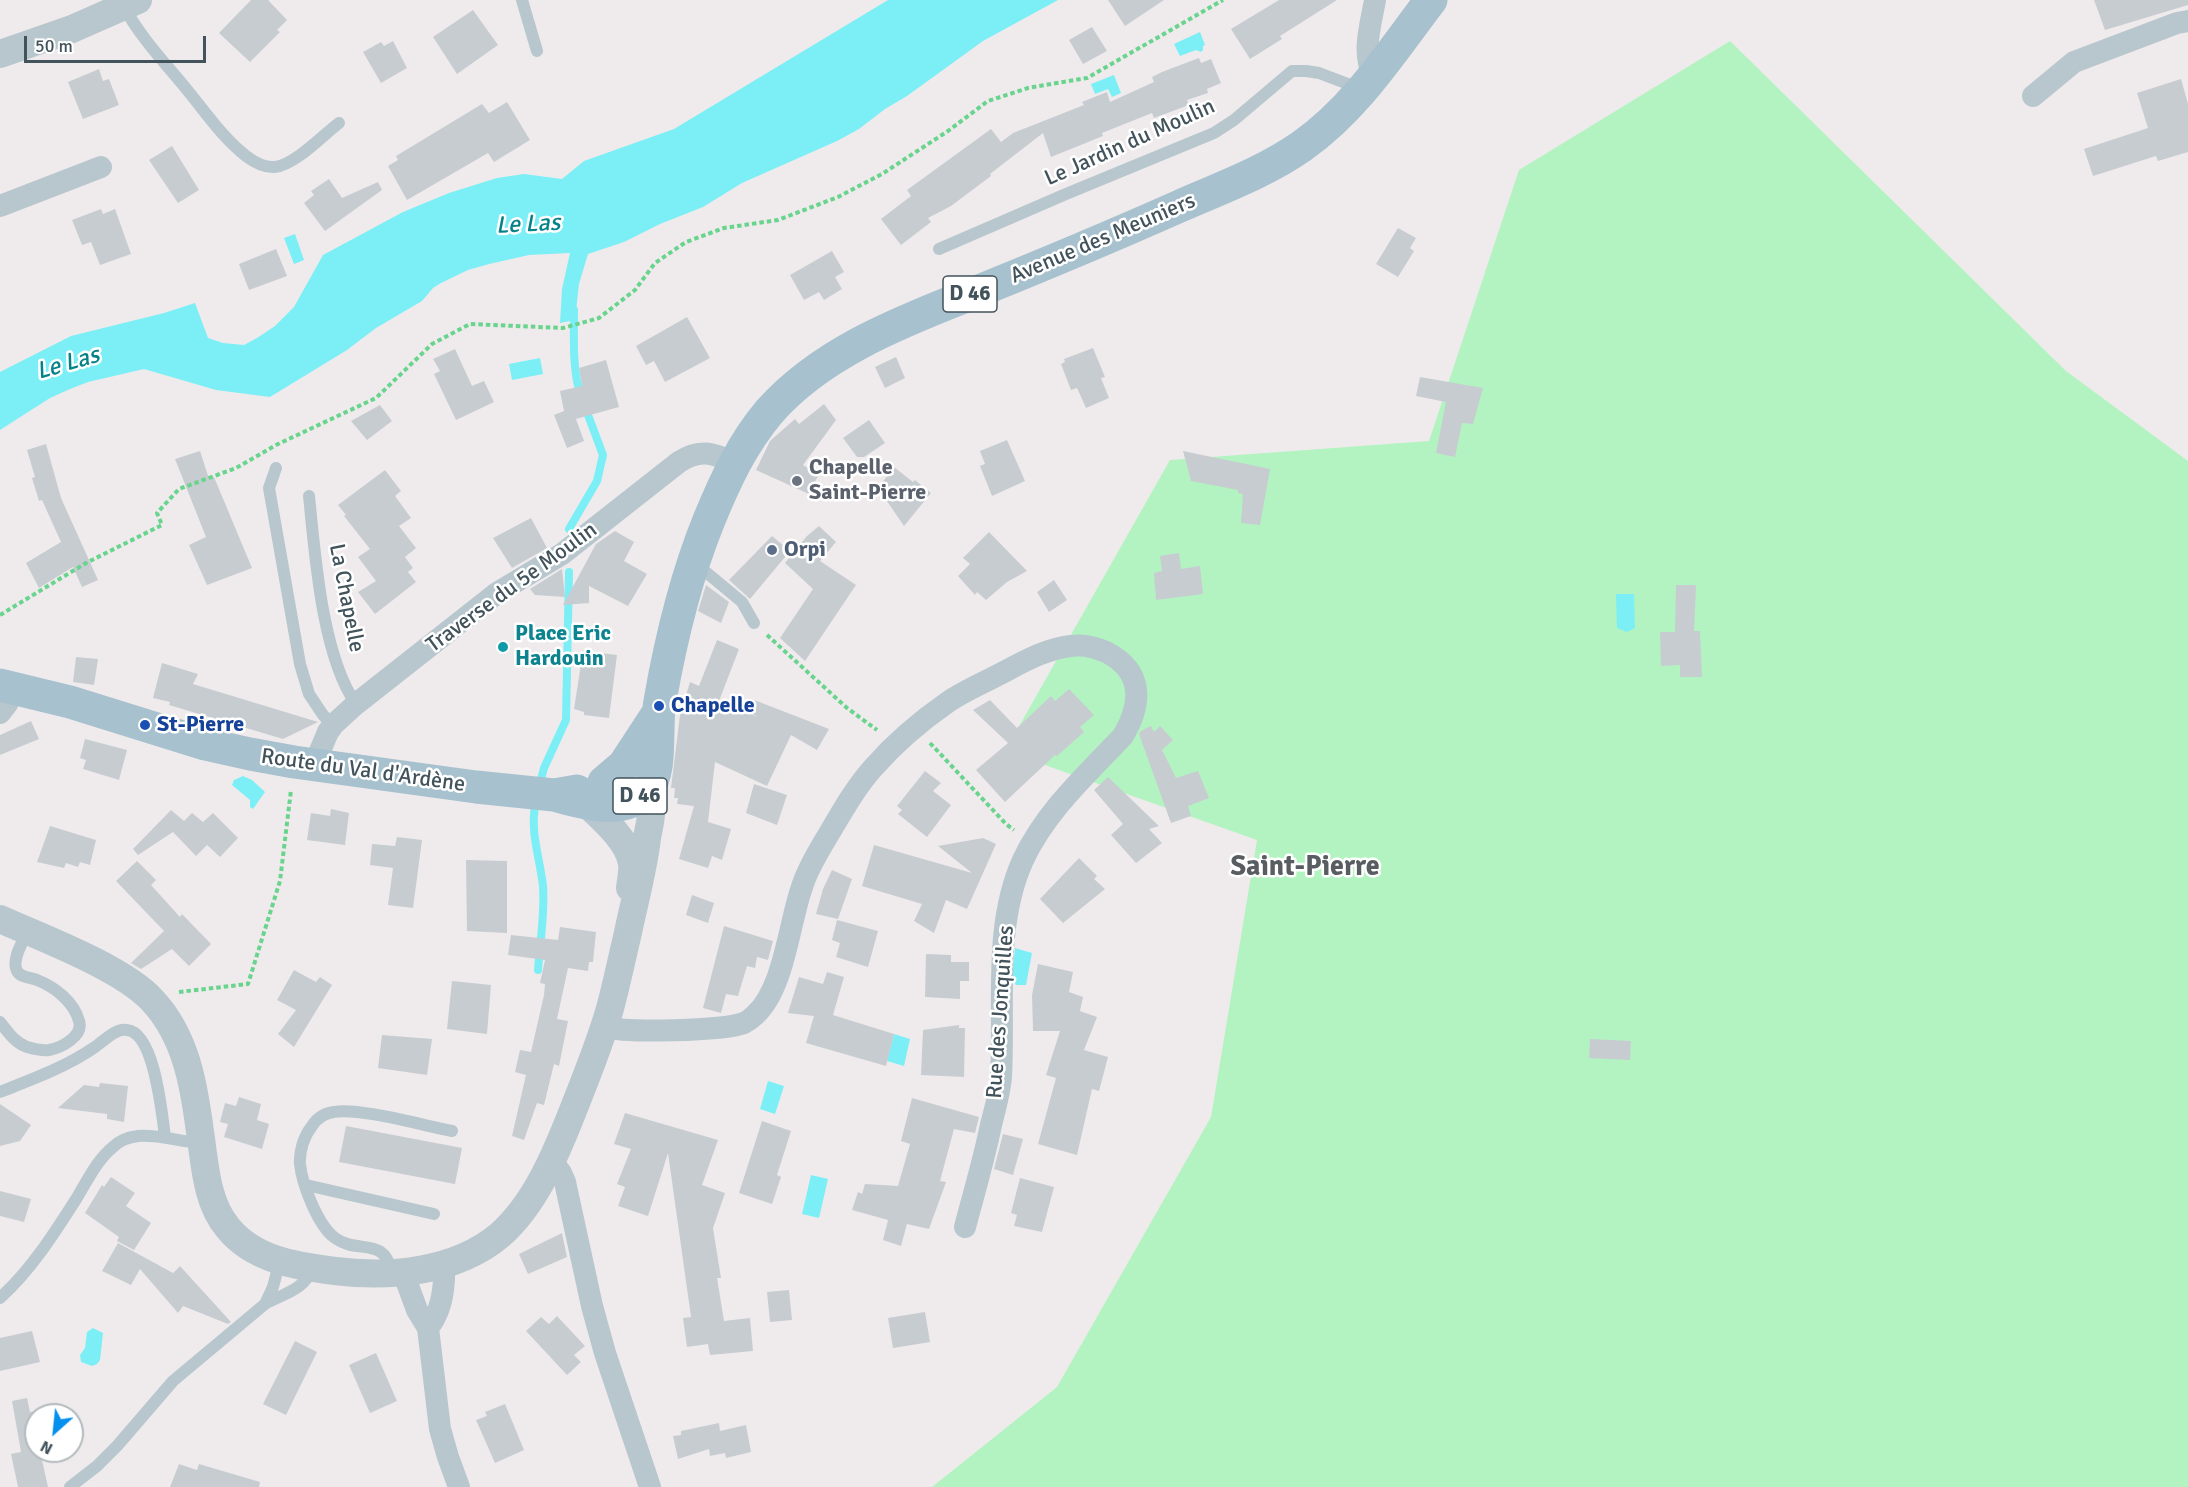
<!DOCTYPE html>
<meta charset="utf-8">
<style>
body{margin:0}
#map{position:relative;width:2188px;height:1487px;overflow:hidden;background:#efebec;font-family:Signika,sans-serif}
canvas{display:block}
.north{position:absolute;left:24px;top:1403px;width:60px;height:60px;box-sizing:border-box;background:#fff;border:2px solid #b3babd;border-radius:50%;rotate:207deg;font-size:16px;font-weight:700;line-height:24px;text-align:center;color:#42535b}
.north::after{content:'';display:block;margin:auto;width:21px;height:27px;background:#0690ee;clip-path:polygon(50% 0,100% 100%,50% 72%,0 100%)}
.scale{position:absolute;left:24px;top:36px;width:182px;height:27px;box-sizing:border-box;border:3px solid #42535b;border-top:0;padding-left:8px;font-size:18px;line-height:21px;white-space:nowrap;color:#42535b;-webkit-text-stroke:4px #fff;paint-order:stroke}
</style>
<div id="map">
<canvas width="2188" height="1487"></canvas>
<div class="north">N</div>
<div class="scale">50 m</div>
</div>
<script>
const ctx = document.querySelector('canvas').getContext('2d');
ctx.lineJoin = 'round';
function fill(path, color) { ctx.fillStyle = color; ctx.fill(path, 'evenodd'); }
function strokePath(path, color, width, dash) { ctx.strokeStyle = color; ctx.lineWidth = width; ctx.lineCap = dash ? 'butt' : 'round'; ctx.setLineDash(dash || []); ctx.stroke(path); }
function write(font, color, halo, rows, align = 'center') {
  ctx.font = font + ' Signika,sans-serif'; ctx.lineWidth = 5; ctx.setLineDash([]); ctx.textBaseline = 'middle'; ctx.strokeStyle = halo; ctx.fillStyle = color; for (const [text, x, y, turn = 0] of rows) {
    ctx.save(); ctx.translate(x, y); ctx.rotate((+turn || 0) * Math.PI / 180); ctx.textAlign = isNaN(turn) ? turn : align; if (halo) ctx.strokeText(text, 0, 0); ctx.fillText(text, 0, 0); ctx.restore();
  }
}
fill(new Path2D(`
 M1730 41 2066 371 2188 461V1487H932L1057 1387 1211 1117 1257 840 1005 751 1170 460 1429 441 1519 170Z`), '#b3f3c1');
fill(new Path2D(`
 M888 0H1058L983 41 907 96 885 109 859 129 837 141 742 183 703 207 660 224 624 242 588 254 579 284 575 320 560 323 562 289 570 253 529 255 489 264 468 270 441 283 433 288 422 301 376 328 347 350 270 397 216 390 144 369 88 382 70 389 50 398 0 430V372L71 336 164 313 195 303 208 338 223 343 244 345 257 338 275 326 294 307 323 255 403 212 449 193 497 178 524 174 562 179 584 161 674 129Z
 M1200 32 1205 45 1203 46V50L1201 52 1196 50 1180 56 1174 44Z
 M1114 75 1121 93 1112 97 1108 89 1095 94 1091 84Z
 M295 234 304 260 294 264 284 238Z
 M540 358 543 374 512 380 509 364Z
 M1616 594H1634L1635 628 1627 632 1617 628Z
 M243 776 252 780 265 792 253 809 250 807V800L232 785 234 780Z
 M1015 948 1032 953 1026 985H1016L1012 978Z
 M894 1034 910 1039 904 1066 887 1061Z
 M768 1081 784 1086 775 1114 760 1109Z
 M811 1175 828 1179 819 1218 802 1214Z
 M93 1328 103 1333 100 1360 97 1364 92 1366 81 1362 80 1355 85 1348 87 1332Z`), '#7beff5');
strokePath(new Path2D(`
 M574 310C574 336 572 372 581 396
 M569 529 597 481 603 455 585 407
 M539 787 544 768 566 720 569 572
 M536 802C529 830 540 858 543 886 545 914 540 942 538 970`), '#7beff5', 8);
fill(new Path2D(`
 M251 0H268L287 20 277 30 280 32 250 62 219 33Z
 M1108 0H1164L1125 26Z
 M1279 0H1337L1280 36 1282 39 1250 59 1231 29Z
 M2094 0H2188V5L2105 30Z
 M473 10 498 45 457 74 433 37Z
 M1092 27 1107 51 1083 64 1069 40Z
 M393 41 407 68 381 83 363 52 381 42 384 46Z
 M1199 58 1201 63 1211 59 1221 83 1207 89 1208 93 1187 100 1189 105 1154 118 1152 113 1102 133 1103 136 1051 157 1043 133 990 174 991 176 951 206 928 218 931 222 901 245 881 219 911 196 907 190 991 129 1001 142 1013 133 1084 105 1082 102 1107 92 1110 102 1154 82 1152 77 1162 72Z
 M99 69 103 81 109 79 119 105 83 119 68 82Z
 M2181 79 2188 104V152L2158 161 2156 156 2093 176 2084 149 2148 128 2137 93Z
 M507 102 530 140 494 162 488 153 407 200 388 166 398 160 396 156 482 104 489 113Z
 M172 146 199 190 178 203 149 160Z
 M329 179 342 198 378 182 382 190 325 231 304 203 314 195 311 191Z
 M101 209 103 214 115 209 131 254 100 265 91 242 82 245 72 220Z
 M1398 228 1416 238 1410 248 1414 251 1398 277 1376 264Z
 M276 249 287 276 249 290 239 264Z
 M832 251 844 272 835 277 842 289 824 300 819 292 804 300 790 275Z
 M687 317 710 358 665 382 654 361 646 365 636 346Z
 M1093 348 1105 377 1101 378 1109 398 1086 408 1077 388 1071 390 1061 364 1065 362 1064 359Z
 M455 349 472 386 484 381 494 402 456 420 434 374 440 371 433 359Z
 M896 357 905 378 885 388 875 367Z
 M606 360 619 407 576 419 584 441 567 448 554 415 564 411 560 391 582 386 579 368Z
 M1420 377 1483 388 1473 424 1462 423 1455 457 1436 453 1446 402 1416 396Z
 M824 404 836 420 803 465 819 474 809 494 756 470 770 441 795 419 799 424Z
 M380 405 392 421 367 440 351 421Z
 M869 420 885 443 864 457H857L843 438Z
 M1007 440 1025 481 992 496 980 466 985 464 980 451Z
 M46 444 61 498 98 580 82 587 73 567 39 588 26 563 61 542 42 500 39 501 32 478 35 477 27 450Z
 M200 451 209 479 214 477 219 489 252 568 207 585 189 545 206 537 175 459Z
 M1183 451 1270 469 1260 525 1241 523 1243 494 1238 493V490L1191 481Z
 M894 467 913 482 915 480 931 493 904 526 878 488Z
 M385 470 401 491 395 496 411 518 399 526 416 548 405 557 413 568 408 572 416 582 375 614 358 592 376 581 358 557 370 549 344 516 346 515 338 505Z
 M531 518 547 548 512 568 493 538Z
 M819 526 836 542 820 561 856 585 805 661 780 638 813 589 785 563 807 536Z
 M615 531 634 542 624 561 647 574 628 606 589 586V603L563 605 596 544Z
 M989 532 1027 571 1007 582 986 600 977 592 975 595 958 576 970 564 963 558Z
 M772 536 790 551 750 599 729 580Z
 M1179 553 1181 569 1200 566 1203 594 1156 600 1154 573 1162 571 1160 556Z
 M562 569 565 597 535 595 530 589Z
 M1054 580 1067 600 1049 612 1037 592Z
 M706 585 729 602 721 623 698 611Z
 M1676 585H1696L1694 631H1700L1702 677H1680V665L1661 666 1660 632H1675Z
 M717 640 739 649 719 701 758 717 744 709 749 698 829 729 817 750 791 735 767 786 715 762 708 822 731 829 722 860 712 856 708 868 679 859 694 806 677 804 678 798H674L675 788H671L680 715 690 682 699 686Z
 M583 651 617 655 609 718 584 715V712L574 709Z
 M76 657 98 659 94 685 73 682Z
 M162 663 198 674 193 684 318 722 283 739 169 705 170 702 153 698Z
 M1069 689 1094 715 1080 727 1084 732 1057 756 1055 755 1005 802 976 770 1008 743 973 710 990 700 1017 728 1051 696 1055 701Z
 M31 721 39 739 0 755V735Z
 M1151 726 1154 732 1160 726 1173 740 1162 750 1176 778 1198 771 1209 798 1188 806 1191 816 1171 823 1139 734 1141 731Z
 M85 739 127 750 119 780 83 769 86 760 80 758Z
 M925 771 941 783 933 791 951 805 927 837 898 814 902 810 897 806Z
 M1108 777 1159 826 1149 829 1162 843 1136 863 1111 835 1123 824 1094 790Z
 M754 784 787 795 777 825 746 813Z
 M331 809 349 813 345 845 307 840 311 813 330 816Z
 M171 810 184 821 192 813 203 822 213 813 238 838 220 857 207 845 196 856 173 832 138 855 133 849Z
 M50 826 96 840 90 865 80 862 78 867 66 863 64 868 37 862Z
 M397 837 422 840 413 908 388 905 393 868 370 865 372 844 395 846Z
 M983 838 996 844 967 909 946 900 934 933 914 921 922 904 862 886 874 845 972 873 938 846Z
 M1079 858 1097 876 1094 879 1105 889 1063 923 1040 899Z
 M466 860 507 861V933L467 931Z
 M137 861 156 880 151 885 180 917 182 914 211 944 189 966 172 949 141 969 131 963 164 931 116 881Z
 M832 870 852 879 838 919 816 914 823 889Z
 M692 895 714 903 708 923 686 915Z
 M837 920 878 931 868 967 836 957 840 943 832 940Z
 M724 926 773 941 768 960 757 957 755 968 747 966 738 996 726 994 721 1013 703 1008Z
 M560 927 596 932 593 962H589L588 971 568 968 557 1019 568 1021 559 1066 554 1064 544 1105 537 1103 524 1140 512 1136 526 1075 515 1072 520 1050 531 1052 544 995 545 984 540 983 545 960 508 955 511 935 558 940Z
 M926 954 951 955V962H969V981H960V999L925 997Z
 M1038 964 1073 972 1069 992 1083 997 1080 1011 1097 1017 1084 1050 1108 1057 1099 1091 1092 1089 1077 1155 1038 1144 1056 1078 1046 1075 1060 1031H1033L1032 995Z
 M294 970 316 982 320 977 332 985 294 1047 278 1034 296 1010 277 1000Z
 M827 972 844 977 833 1015 894 1034 886 1066 806 1043 814 1016 788 1013 799 977 823 984Z
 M452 981 491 985 487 1034 447 1029Z
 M959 1025V1028H965L964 1077 921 1075 923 1030Z
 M382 1035 432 1039 427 1075 378 1068Z
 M1590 1039 1631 1041 1630 1060 1589 1058Z
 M100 1083 128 1086 124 1122 107 1119V1114L58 1108 84 1085 99 1087Z
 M239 1097 261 1104 257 1120 269 1124 262 1149 224 1137 228 1124 220 1122 225 1103 236 1106Z
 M912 1098 979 1117 975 1133 954 1129 940 1181 946 1182 929 1229 907 1224 901 1246 883 1240 888 1220 852 1210 858 1192 862 1194 865 1184 898 1186 910 1144 901 1141Z
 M0 1104 31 1125 20 1141 0 1146Z
 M625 1113 718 1140 702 1185 725 1193 713 1228 721 1278H717L724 1321 750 1318 753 1351 710 1355 708 1344 687 1347 683 1318 691 1317 668 1153 648 1216 618 1206 625 1187 617 1184 631 1149 614 1144Z
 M762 1121 791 1131 777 1175 781 1177 772 1204 739 1193Z
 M346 1126 462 1148 455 1184 339 1162Z
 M1003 1134 1023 1139 1013 1175 994 1169Z
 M111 1177 135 1193 126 1206 151 1223 134 1250 117 1241 119 1237 85 1213 102 1185 104 1187Z
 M1020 1178 1054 1187 1042 1232 1014 1226 1017 1215 1011 1213Z
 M0 1191 31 1199 24 1222 0 1216Z
 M562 1233 567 1257 528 1274 519 1254Z
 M118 1243 173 1273 180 1266 231 1322 228 1324 183 1306 178 1313 140 1269 131 1285 102 1271Z
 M789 1290 792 1320 770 1322 767 1292Z
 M925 1312 930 1342 893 1348 888 1318Z
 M557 1316 585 1346 574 1355 581 1362 567 1375 526 1331 541 1317 549 1324Z
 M32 1331 40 1362 0 1371V1338Z
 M295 1341 317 1352 286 1415 263 1404Z
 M376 1353 397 1401 370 1413 349 1365Z
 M27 1398 30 1412 36 1411V1451H40L48 1487H18L11 1454 21 1452 12 1401Z
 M505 1404 524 1450 495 1463 476 1420 487 1416 485 1412Z
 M719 1423 720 1431 746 1425 751 1452 726 1458 725 1453 710 1456 709 1449 678 1459 673 1436 681 1435V1431Z
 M179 1464 197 1470 199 1464 260 1482 259 1487H170Z`), '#c7ccd1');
strokePath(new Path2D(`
 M0 615 86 563 162 525 157 513 179 489 236 468 276 445 376 398 432 344 470 324 563 328 599 318 635 290 655 263 686 242 724 228 778 220 838 197 882 174 948 131 988 101 1028 88 1087 78 1223 0
 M767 635 847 708 877 730
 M930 743 1006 824 1014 830
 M179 992 248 984 280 881 291 790`), '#68d48d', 4, [4.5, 3]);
strokePath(new Path2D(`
 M522 0 537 51
 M124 7C141 38 166 64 188 91 206 113 223 138 246 156 254 162 265 168 275 167 295 165 323 135 339 123
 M939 249 1066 194 1214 133 1234 120 1292 71H1306L1319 73 1348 84 1360 90
 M276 468 269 488 300 664 309 694 323 715 333 725
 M309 496C315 555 322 656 356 704
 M695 563 742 602 754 623
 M0 1022C8 1032 14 1042 27 1047 34 1049 42 1051 49 1050 61 1048 84 1036 79 1021 74 1002 55 987 37 980 30 977 21 978 17 971 11 960 23 941 28 931
 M0 1092C33 1079 66 1067 95 1047 104 1041 115 1028 127 1030 155 1033 162 1115 165 1137
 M306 1185 434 1214
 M280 1260 273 1287 265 1304C284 1293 304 1291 312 1268
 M392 1273C384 1235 358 1255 335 1238 318 1226 302 1184 300 1164 299 1151 304 1136 312 1126 317 1118 325 1113 334 1112 358 1107 425 1126 452 1131
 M0 1298C32 1269 55 1232 78 1196 88 1179 98 1159 113 1147 119 1141 129 1137 138 1136 159 1134 180 1142 202 1143
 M70 1487 97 1466 117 1446 173 1381 265 1304`), '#b8c7cd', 12);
strokePath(new Path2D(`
 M1374 76C1361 54 1371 24 1375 0
 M2033 96 2074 62 2177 23 2188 21
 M0 206 101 167
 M0 713 7 704 14 689
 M314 765 328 732 333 725 356 704 497 593 562 554 679 462C700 448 713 453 735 463
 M604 1027C628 1033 721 1031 744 1023 748 1021 752 1018 755 1015 785 988 789 921 803 884 809 866 820 849 830 832 843 810 856 787 873 768 894 744 922 720 948 702 964 691 983 683 1000 674 1023 662 1045 649 1071 646 1084 644 1095 647 1106 652 1144 671 1142 704 1123 736 1087 774 1046 811 1023 860 993 926 1005 1005 1001 1076 1000 1092 995 1109 991 1125 984 1159 974 1193 965 1227
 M551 1160 561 1173 565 1182 592 1306 605 1353 650 1487
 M403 1272 417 1310 428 1328C443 1310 445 1285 444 1263
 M428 1328 440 1429 448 1457 459 1487`), '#b8c7cd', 22);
strokePath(new Path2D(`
 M0 54 72 29 138 0
 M589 806C604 820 628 841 632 863 633 871 631 880 630 888
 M0 919C42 938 121 967 152 1000 186 1036 194 1085 200 1132 205 1164 206 1202 228 1228 254 1260 296 1266 335 1271 390 1278 456 1272 500 1235 535 1204 555 1156 572 1113 585 1080 599 1046 609 1012 616 987 621 962 627 937 634 903 643 872 647 838 649 827 653 813 651 802 650 798 649 796 646 792`), '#b8c7cd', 28);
strokePath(new Path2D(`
 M0 685 70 702 205 744 250 754 294 762 476 787 554 795 577 791
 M604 782 624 765 658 713
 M554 795C581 803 625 816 647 790 663 771 655 726 660 701 671 638 685 579 709 520 725 481 742 444 769 412 819 355 895 324 964 297 1036 268 1108 238 1180 206 1221 188 1265 172 1302 146 1356 108 1392 51 1431 0`), '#a7c1ce', 33);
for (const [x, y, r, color] of [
 [797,481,6,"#6b7280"],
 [772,550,6,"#5c6f8a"],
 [503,647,6,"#0f9aa8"],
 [659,706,6,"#1a4fb4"],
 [145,725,6,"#1a4fb4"]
]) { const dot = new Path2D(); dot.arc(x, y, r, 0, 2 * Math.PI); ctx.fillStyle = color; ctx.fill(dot); strokePath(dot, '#fff', 2); }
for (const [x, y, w] of [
 [970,294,54],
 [640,796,54]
]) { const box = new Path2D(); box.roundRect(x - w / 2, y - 18, w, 36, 4.5); ctx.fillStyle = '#fff'; ctx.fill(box); strokePath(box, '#42535b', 1.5); }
write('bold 21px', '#42535b', null, [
 ["D 46",970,294],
 ["D 46",640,796]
]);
write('22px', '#42535b', '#fff', [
 ["Le Jardin du Moulin",1130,143,-24],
 ["Avenue des Meuniers",1103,239,-23],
 ["Traverse du 5e Moulin",512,588,-36],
 ["La Chapelle",346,598,79],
 ["Route du Val d'Ardène",363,771,8],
 ["Rue des Jonquilles",1001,1012,-86]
]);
write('bold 22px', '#5b616d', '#fff', [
 ["Chapelle",809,468],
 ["Saint-Pierre",809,493]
], 'left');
write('bold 22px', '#4e5e75', '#fff', [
 ["Orpi",784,550]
], 'left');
write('bold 22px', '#0d838f', '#fff', [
 ["Place Eric",515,634],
 ["Hardouin",515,659]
], 'left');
write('bold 22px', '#164399', '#fff', [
 ["Chapelle",671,706],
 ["St-Pierre",157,725]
], 'left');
write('italic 24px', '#048288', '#fff', [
 ["Le Las",528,225,-3],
 ["Le Las",68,364,-16]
]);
write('bold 28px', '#575d61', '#fff', [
 ["Saint-Pierre",1305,868]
]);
</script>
